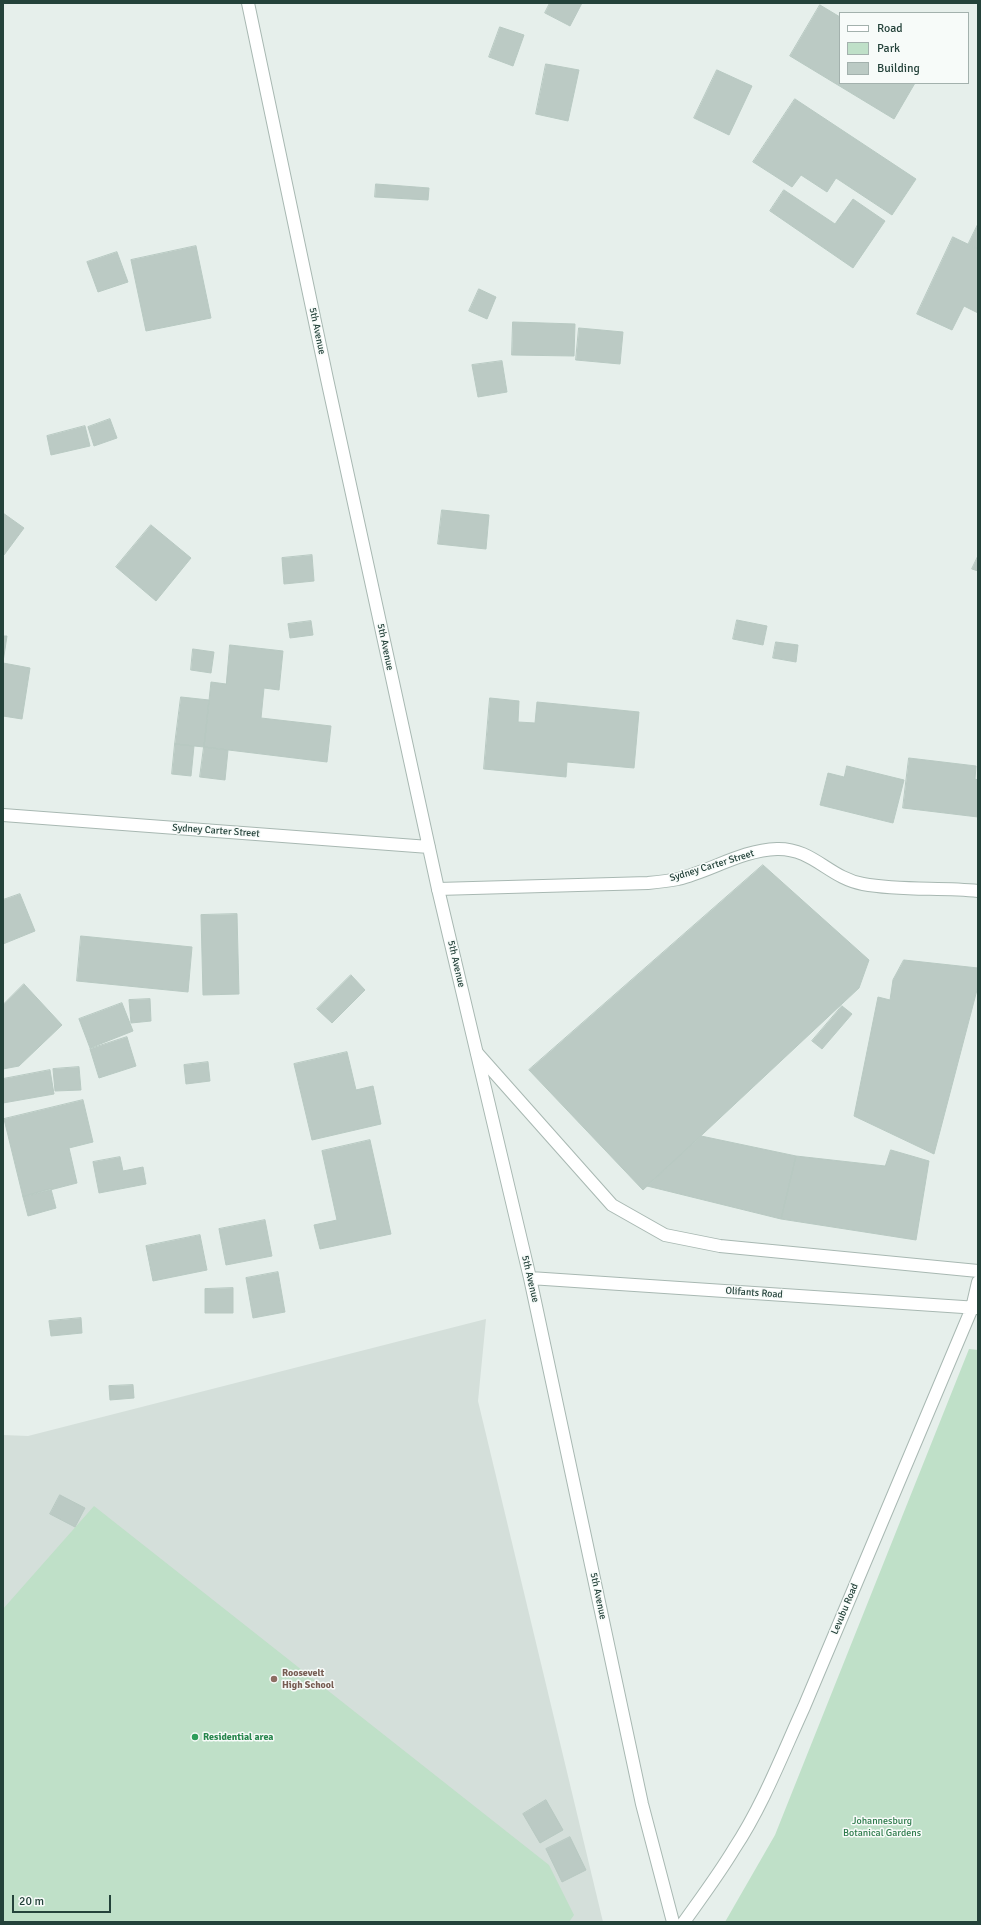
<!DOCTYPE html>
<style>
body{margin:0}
#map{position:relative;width:981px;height:1925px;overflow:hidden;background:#e6efeb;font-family:Signika,sans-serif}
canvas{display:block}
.frame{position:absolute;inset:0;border:4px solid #24423a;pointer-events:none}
.legend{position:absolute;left:839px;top:12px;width:130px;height:72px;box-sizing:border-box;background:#f7fbf9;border:1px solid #a3b1ad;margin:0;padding:5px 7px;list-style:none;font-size:12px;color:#24423a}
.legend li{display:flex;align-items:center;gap:8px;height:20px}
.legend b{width:20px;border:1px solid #a3b1ad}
.scale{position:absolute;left:12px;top:1895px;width:99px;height:18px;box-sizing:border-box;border:2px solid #24423a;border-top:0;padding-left:5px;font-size:12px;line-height:14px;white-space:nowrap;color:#24423a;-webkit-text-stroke:3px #f7fbf9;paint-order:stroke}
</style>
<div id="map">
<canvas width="981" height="1925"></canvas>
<div class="frame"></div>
<ul class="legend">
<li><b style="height:5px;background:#fff"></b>Road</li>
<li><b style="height:11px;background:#bfe0c8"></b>Park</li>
<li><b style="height:11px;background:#bbcac4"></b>Building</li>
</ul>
<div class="scale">20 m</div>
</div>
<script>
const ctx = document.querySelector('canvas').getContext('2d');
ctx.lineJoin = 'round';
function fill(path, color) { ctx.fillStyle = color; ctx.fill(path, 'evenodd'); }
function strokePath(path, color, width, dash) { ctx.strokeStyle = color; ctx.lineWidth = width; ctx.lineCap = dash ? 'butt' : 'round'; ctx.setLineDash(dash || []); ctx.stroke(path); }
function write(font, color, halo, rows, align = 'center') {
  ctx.font = font + ' Signika,sans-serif'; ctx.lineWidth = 3; ctx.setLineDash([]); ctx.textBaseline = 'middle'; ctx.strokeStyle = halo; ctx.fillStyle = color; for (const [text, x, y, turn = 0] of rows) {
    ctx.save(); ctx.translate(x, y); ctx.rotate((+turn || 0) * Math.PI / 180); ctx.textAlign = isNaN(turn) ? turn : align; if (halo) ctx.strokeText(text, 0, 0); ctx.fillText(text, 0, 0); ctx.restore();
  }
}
fill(new Path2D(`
 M486 1319 478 1401 603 1922H3V1435L28 1436Z`), '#d4dfda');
fill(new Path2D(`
 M969 1349 978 1350V1922H725L775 1835Z
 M94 1506 549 1865 574 1915 569 1922H3V1609Z`), '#bfe0c8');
const building = new Path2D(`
 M550 3H582L570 26 545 13Z
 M820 5 840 17V83H915L894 119 790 56Z
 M500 27 524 35 513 66 489 57Z
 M546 64 579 70 568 121 536 114Z
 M717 70 752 86 729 135 694 118Z
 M795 99 916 179 892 215 836 178 827 192 801 175 792 187 753 162Z
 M376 184 429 188 428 200 375 197Z
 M784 190 835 224 853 199 885 221 853 268 770 211Z
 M978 224V249L968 245Z
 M953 237 978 249V313L964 306 952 330 917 314Z
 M196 246 211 318 146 331 131 260Z
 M117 252 128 282 98 292 87 262Z
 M479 289 496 297 487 319 469 311Z
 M513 322 575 324 574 356 512 355Z
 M579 328 623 332 620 364 576 360Z
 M502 361 507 392 478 397 472 365Z
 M110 419 117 438 94 446 88 427Z
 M85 426 90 446 51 455 47 436Z
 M442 510 489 515 486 549 438 544Z
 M3 513 24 528 4 555 3 554Z
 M151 525 191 558 156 601 116 567Z
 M312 555 314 581 284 584 282 558Z
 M978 556V571L972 569Z
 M737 620 767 626 763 645 733 639Z
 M311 621 313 635 290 638 288 624Z
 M3 636H7L3 662Z
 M776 642 798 645 796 662 773 658Z
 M230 645 283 651 279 690 264 688 261 718 331 726 327 762 204 747 211 682 226 684Z
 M193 649 214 652 211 673 191 670Z
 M3 663 30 668 22 719 3 716Z
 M181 697 209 700 204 747 175 744Z
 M490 698 519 701 518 722 535 723 537 702 639 712 634 768 567 762 566 777 484 769Z
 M175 744 194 746 191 776 172 774Z
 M204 747 228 750 225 780 200 777Z
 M909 758 976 766 975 779 978 780V817L903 808Z
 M847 766 904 780 893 823 820 805 828 773 844 777Z
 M763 865 869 960 859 988 643 1190 529 1070Z
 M20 894 35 931 3 944V900Z
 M237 914 239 994 203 995 201 915Z
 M81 936 192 947 188 992 77 981Z
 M904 960 978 968V986L934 1154 854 1116 878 997 890 1000 893 980Z
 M351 975 365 990 332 1023 317 1009Z
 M24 984 62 1025 19 1066 3 1069V1005Z
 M150 999 151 1021 131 1023 129 1000Z
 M122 1003 133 1031 90 1048 79 1019Z
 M842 1006 852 1014 822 1049 812 1041Z
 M127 1037 136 1066 99 1078 90 1049Z
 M347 1052 356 1090 373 1086 381 1124 312 1140 294 1064Z
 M208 1062 210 1081 186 1084 184 1065Z
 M79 1067 81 1090 55 1091 53 1069Z
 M50 1070 54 1094 3 1103V1079Z
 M83 1100 93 1142 69 1148 77 1183 23 1197 4 1119Z
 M701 1136 796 1156 781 1219 647 1186Z
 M370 1140 391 1234 320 1249 314 1225 337 1220 322 1151Z
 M891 1150 929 1161 916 1240 781 1219 796 1156 885 1166Z
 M120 1157 123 1171 143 1167 146 1184 99 1193 93 1162Z
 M51 1189 56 1208 28 1216 23 1197Z
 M265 1220 272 1256 226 1265 219 1229Z
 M200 1235 207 1270 153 1281 146 1246Z
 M278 1272 285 1312 253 1318 246 1278Z
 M233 1288V1313H205V1289Z
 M81 1318 82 1333 51 1336 49 1321Z
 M133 1385 134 1398 110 1400 109 1386Z
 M60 1495 85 1508 75 1527 50 1514Z
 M546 1800 563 1830 540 1843 523 1814Z
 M570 1837 586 1870 562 1882 546 1849Z`);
fill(building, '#bbcac4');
strokePath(building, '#b8c9c2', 1);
const lane = new Path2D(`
 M438 889 648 883C658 882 668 881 678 879 711 871 742 850 777 849 813 848 829 878 863 884 901 891 940 887 978 891
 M477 1053 612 1205 665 1235 720 1246 978 1271`);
const street = new Path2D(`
 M248 3 327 379 438 889 530 1278 642 1804 673 1922
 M3 815 429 847
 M530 1278 978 1308
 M684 1922C701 1898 719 1874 734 1849 763 1805 782 1755 804 1707L972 1308 978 1282`);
strokePath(lane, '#a8b8b2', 14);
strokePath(street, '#a8b8b2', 14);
strokePath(lane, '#fff', 12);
strokePath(street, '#fff', 12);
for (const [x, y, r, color] of [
 [274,1679,4,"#8d6e63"],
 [195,1737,4,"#2e9e5b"]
]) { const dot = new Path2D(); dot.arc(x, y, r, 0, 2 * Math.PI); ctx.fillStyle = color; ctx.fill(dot); strokePath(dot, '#f7fbf9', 1.5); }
write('10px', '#24423a', '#f7fbf9', [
 ["5th Avenue",317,331,78],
 ["5th Avenue",385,647,78],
 ["Sydney Carter Street",216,831,4],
 ["Sydney Carter Street",712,866,-17],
 ["5th Avenue",456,964,77],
 ["5th Avenue",530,1279,77],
 ["Olifants Road",754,1293,4],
 ["5th Avenue",598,1596,78],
 ["Levubu Road",845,1609,-67]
]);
write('bold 10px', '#785e54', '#f7fbf9', [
 ["Roosevelt",282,1673],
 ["High School",282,1685]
], 'left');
write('bold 10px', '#27864d', '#f7fbf9', [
 ["Residential area",203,1737]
], 'left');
write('10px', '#2d7a4b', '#f7fbf9', [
 ["Johannesburg",882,1821],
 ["Botanical Gardens",882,1833]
]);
</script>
